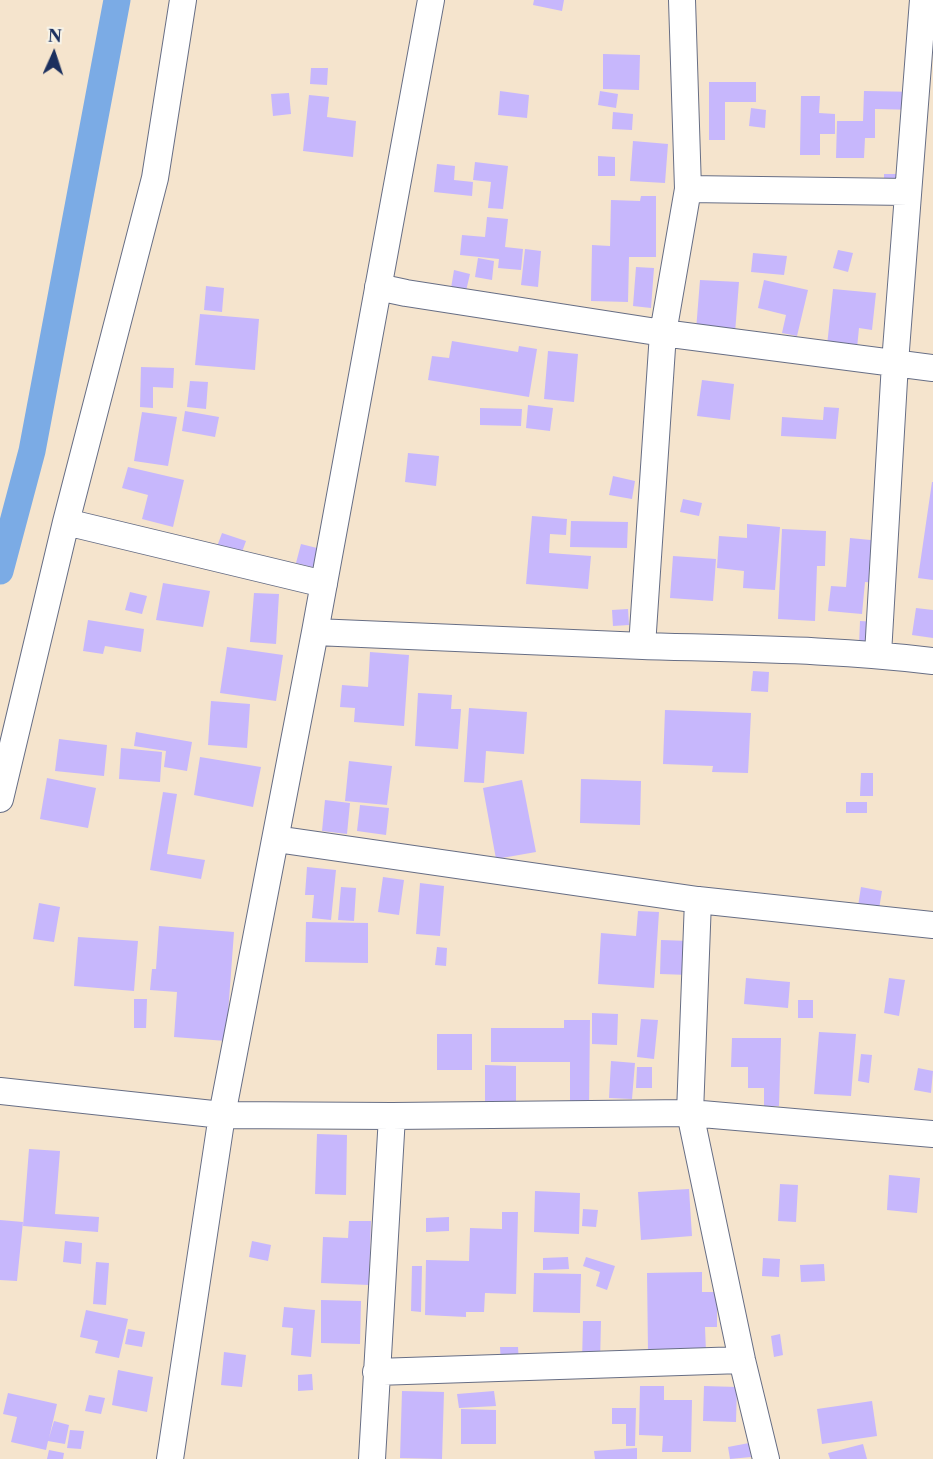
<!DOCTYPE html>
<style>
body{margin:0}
#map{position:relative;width:933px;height:1459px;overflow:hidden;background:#f5e4cd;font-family:"Libre Caslon Text",serif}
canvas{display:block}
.north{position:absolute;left:24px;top:24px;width:60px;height:60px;-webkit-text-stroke:4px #f7f3e8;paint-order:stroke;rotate:3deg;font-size:16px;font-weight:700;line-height:24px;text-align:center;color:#1b2f5e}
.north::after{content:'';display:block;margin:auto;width:21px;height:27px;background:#1b2f5e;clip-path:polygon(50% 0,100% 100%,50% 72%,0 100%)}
</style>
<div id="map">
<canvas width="933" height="1459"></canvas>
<div class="north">N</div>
</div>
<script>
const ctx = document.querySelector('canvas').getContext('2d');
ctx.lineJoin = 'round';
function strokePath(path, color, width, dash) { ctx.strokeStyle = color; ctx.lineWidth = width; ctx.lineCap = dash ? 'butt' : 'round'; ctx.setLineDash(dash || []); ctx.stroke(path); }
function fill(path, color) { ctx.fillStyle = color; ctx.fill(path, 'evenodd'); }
strokePath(new Path2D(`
 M0 571 32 451 117 0`), '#7babe5', 27);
fill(new Path2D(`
 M534 0H564L562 11 533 5Z
 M603 54 640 55 639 90 603 89Z
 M311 68H328L327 85 310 84Z
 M709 82H756V102H725V140H709Z
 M500 91 529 95 527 118 498 115Z
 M600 91 618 94 616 108 598 105Z
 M864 91 920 92 919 110 875 109V138H865L864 158H836L837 121H863Z
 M289 93 291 114 273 116 271 94Z
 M309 95 329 97 327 117 356 121 353 157 303 151Z
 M801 96H820L819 113 835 114V134H820V155H800Z
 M751 108 766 110 765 128 749 126Z
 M613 112 633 114 632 130 612 129Z
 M633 141 668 144 665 183 630 181Z
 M598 156 615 157V176H598Z
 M475 162 508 166 503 209 488 208 491 182 473 180Z
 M437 164 455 166 454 180 473 182 472 196 434 192Z
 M884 174H903L884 187Z
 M641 196H656V257H629L628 302 591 301 592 245 610 246 611 200 640 201Z
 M487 217 508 219 505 247 523 249 521 270 498 268 499 259 460 255 462 235 485 237Z
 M525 249 541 251 538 287 521 285Z
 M838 250 853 253 848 272 833 268Z
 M753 253 787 256 784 275 751 272Z
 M478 258 494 261 492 280 475 277Z
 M636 267 654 268 651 308 633 306Z
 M454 270 470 274 466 291 451 288Z
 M700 280 739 282 735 333 696 330Z
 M764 280 808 290 797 336 782 333 786 315 758 308Z
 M206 286 224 288 222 312 204 310Z
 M833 289 876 293 872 330 859 328 856 358 826 355Z
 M200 314 259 319 255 370 195 365Z
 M452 341 518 352 519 346 537 349 529 397 428 380 432 356 449 358Z
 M548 351 578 354 574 402 544 399Z
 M141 367 174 368 173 388 153 387V408L140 407Z
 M702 380 734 384 730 420 697 416Z
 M190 381 208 382 206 409 187 407Z
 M528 405 553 408 550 431 526 428Z
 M824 407 839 408 836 439 781 436 782 417 823 420Z
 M480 408 522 409 521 426 480 425Z
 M185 411 219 417 215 437 182 431Z
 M142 412 177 417 168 466 134 461Z
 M408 453 439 456 436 486 405 482Z
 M128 467 184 480 173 527 142 519 148 495 122 488Z
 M613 476 635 481 632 499 609 495Z
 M932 482H933V580L918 578Z
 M683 499 702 503 699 516 680 512Z
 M532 516 567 519 566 535 550 534 549 553 591 556 588 589 526 584Z
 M571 521 628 522 627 548 570 547Z
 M747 524 780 527 775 590 743 588 744 571 717 568 719 536 747 538Z
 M782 529 826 531 825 566H817L815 621 778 619Z
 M222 533 246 541 239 560 215 552Z
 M850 538 881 541 878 583 865 582 862 614 828 611 831 586 846 587Z
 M301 544 329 551 324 570 296 563Z
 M673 556 716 559 713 601 670 598Z
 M163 583 210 591 203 627 156 620Z
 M130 592 147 596 142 614 125 610Z
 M254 593 279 594 276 644 250 642Z
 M916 608 933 610V638L912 635Z
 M628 609 629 625 613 626 612 610Z
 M88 620 144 629 141 652 105 646 103 654 83 651Z
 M860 621 878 622 877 646 859 645Z
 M227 647 283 655 276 701 220 693Z
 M370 652 409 655 404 726 354 722 355 708 340 707 342 685 368 687Z
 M753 671 769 672 768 692 751 691Z
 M418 693 452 695 451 709H461L458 749 415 746Z
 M211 701 250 704 247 748 208 745Z
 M469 708 527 712 524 754 486 751 484 783 464 782Z
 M665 710 751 713 748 773 712 772 713 766 663 764Z
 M136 732 192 742 187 771 164 767 166 751 134 746Z
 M59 739 107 745 104 776 55 771Z
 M121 748 162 752 160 782 119 779Z
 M200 757 261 767 253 807 194 795Z
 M349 761 392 766 387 805 345 801Z
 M861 773H873V796H860Z
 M47 778 96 788 88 828 40 819Z
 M581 779 641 781 640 825 580 823Z
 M522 780 536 852 496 859 483 788Z
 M163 792 177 794 167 854 205 860 201 879 150 870Z
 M325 800 350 803 347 834 322 831Z
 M846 802H867V813H846Z
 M360 805 389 808 386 835 357 831Z
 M307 867 336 870 331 920 312 918 314 895H305Z
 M383 877 404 880 399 915 378 912Z
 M420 883 444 886 440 936 416 934Z
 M341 887 356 888 354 921 338 920Z
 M861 887 882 891 879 909 858 906Z
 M39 903 60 907 54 942 33 939Z
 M638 911 659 912 654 988 598 984 601 933 636 936Z
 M306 922 368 923V963L305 962Z
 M159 926 234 932 226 1041 174 1037 177 992 150 990 152 969H156Z
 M78 937 138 941 134 991 74 986Z
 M661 940 690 941 689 975 660 974Z
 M437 947 447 948 446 966 435 965Z
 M746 978 790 982 788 1008 744 1004Z
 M889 978 905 980 899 1016 884 1013Z
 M134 999H147L146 1028H134Z
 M798 1000H813V1018H798Z
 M592 1013 618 1014 617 1045 592 1044Z
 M641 1019 658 1020 654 1059 637 1057Z
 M564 1020H590L589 1107H570V1062H491V1028H564Z
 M819 1032 856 1034 851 1096 814 1094Z
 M437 1034H472V1070H437Z
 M732 1038H781L779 1106H764V1088H748V1067H731Z
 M861 1054 872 1055 869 1083 858 1081Z
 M611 1061 635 1063 632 1099 609 1098Z
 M485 1065 516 1066V1106L485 1105Z
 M637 1067H652V1088H636Z
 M918 1068 933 1071 931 1093 914 1090Z
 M317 1134 347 1135 346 1195 315 1194Z
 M29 1149 60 1151 55 1214 99 1217 98 1232 23 1226Z
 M889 1175 920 1178 917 1213 887 1210Z
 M780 1184 798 1185 796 1222 778 1221Z
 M689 1189 692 1236 641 1240 638 1192Z
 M535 1191 580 1193 579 1234 534 1232Z
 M583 1209 598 1210 596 1227 582 1226Z
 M502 1212H518L516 1294 485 1293 484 1312H466V1317L425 1315 426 1260 469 1261 470 1228 502 1229Z
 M449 1217V1231L426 1232V1218Z
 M0 1220 23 1222 17 1281 0 1280Z
 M349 1221H371L369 1285 321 1283 323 1237 348 1238Z
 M65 1241 82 1243 81 1264 63 1262Z
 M252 1241 271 1245 268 1261 249 1257Z
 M568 1257 569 1269 543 1270V1258Z
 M586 1257 615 1266 607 1290 596 1286 600 1272 583 1266Z
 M763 1258 780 1259 779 1277 762 1276Z
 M96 1262 109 1263 106 1305 93 1304Z
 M824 1264 825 1281 801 1282 800 1265Z
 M412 1266H422L421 1312 411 1311Z
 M702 1272V1292H717V1327H705L706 1352H648L647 1273Z
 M534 1273 581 1274 580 1313 533 1312Z
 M321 1300 361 1301 360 1344 321 1343Z
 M284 1307 315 1310 311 1357 291 1355 293 1328 282 1327Z
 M86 1310 128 1319 119 1358 95 1353 98 1341 80 1337Z
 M583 1321H601L600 1363 582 1362Z
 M128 1329 145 1332 142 1347 125 1344Z
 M780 1334 783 1355 774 1357 771 1336Z
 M500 1347H518L519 1363 501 1364Z
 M224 1352 246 1355 242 1387 221 1385Z
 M118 1370 153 1377 147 1412 112 1405Z
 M312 1374 313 1390 298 1391V1375Z
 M640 1386H664V1400H692L691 1452H662L663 1436 639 1435Z
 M704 1386 737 1387 736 1422 703 1421Z
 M402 1391 444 1392 442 1459 400 1458Z
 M494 1391 496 1406 459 1408 457 1394Z
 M8 1393 57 1404 49 1438 54 1421 69 1425 65 1444 48 1441 46 1450 11 1442 17 1417 3 1414Z
 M89 1395 105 1398 101 1414 85 1411Z
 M872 1401 877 1436 822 1444 817 1409Z
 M612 1408H636L635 1446H626V1424H612Z
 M461 1409 496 1410V1444H461Z
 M70 1430 84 1431 81 1449 67 1448Z
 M749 1443 751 1457 730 1459 728 1447Z
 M863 1444 867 1459H830L828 1453Z
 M637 1448V1459H595L594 1451Z
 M49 1450 64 1453 63 1459H47Z`), '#c7b7fc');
const street = new Path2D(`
 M688 189 908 192
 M378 287 406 293 663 333 933 368
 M66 522 324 584
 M315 632C424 636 533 642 643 646 740 649 837 649 933 661
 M642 646 663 333 688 189 682 0
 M878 654 895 363 923 0
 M0 799 66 522 155 178 183 0
 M276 839 698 900 933 925
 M698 900 690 1113 742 1360 766 1459
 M0 1091 222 1115 392 1116 690 1113 933 1134
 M376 1372 742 1360
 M170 1459 222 1115 315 632 431 0
 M372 1459 392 1116`);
strokePath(street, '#676e85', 28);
strokePath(street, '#fff', 26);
</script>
